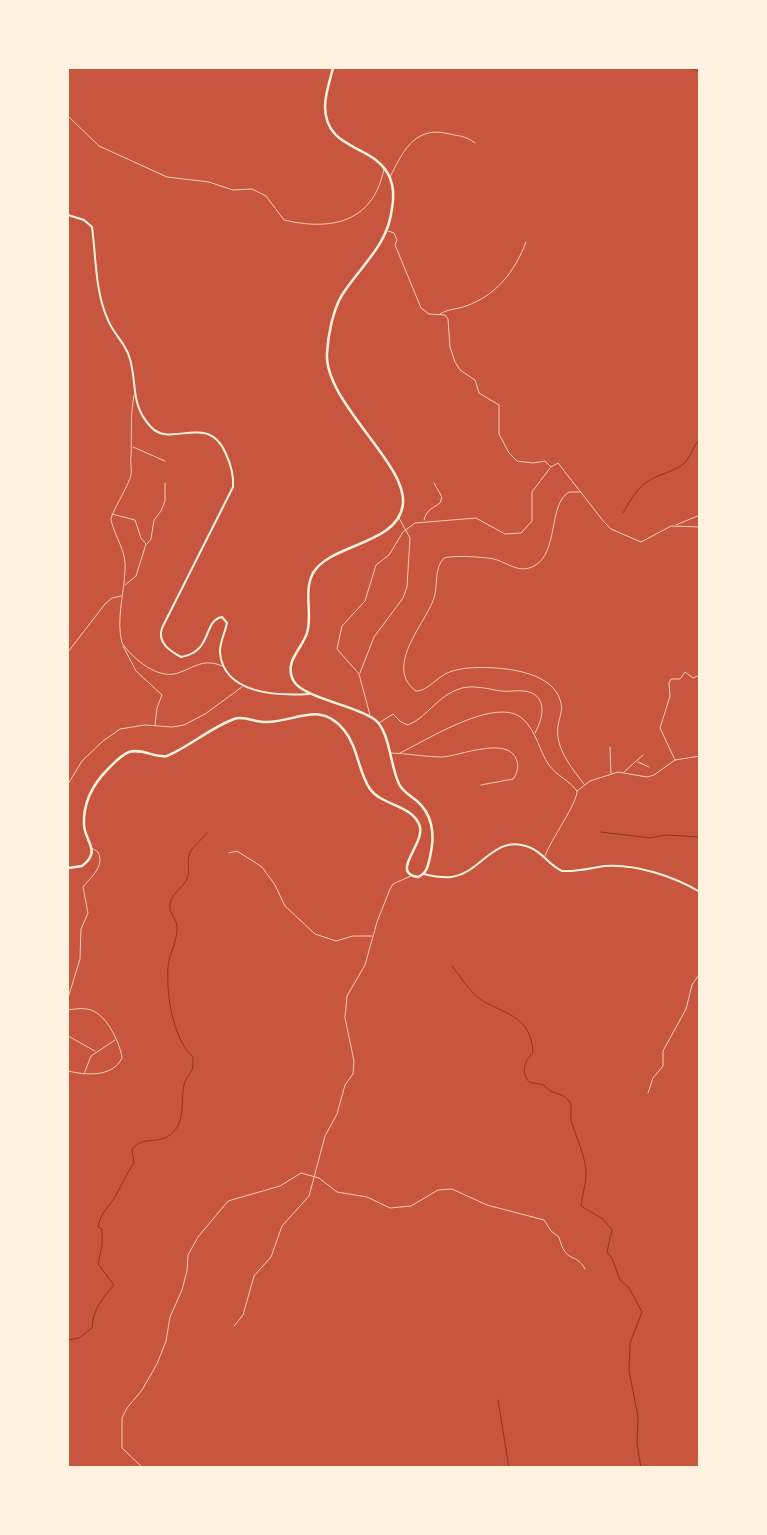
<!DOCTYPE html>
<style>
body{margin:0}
#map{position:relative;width:767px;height:1535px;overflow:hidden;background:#c8553d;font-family:Karla,sans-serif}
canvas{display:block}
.frame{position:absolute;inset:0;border:69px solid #fff3e0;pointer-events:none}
</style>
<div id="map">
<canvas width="767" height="1535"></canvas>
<div class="frame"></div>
</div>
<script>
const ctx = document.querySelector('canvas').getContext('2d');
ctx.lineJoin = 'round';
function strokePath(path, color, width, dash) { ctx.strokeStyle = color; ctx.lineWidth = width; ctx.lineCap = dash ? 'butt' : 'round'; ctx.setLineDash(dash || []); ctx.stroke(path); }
strokePath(new Path2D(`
 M683 68 694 69 700 72
 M700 83V90
 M700 105V112
 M623 513C630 501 638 486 650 480 660 474 672 472 682 465 691 458 692 447 700 439
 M601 832 650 838 665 835 700 837
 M452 966C461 977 470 993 483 1001 508 1015 531 1017 533 1053 524 1061 521 1072 529 1082L544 1085C550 1095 563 1092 569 1101 573 1107 570 1113 571 1120 575 1135 587 1159 586 1175 586 1183 582 1196 581 1206L603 1219 612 1230 607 1252 612 1258 620 1280 629 1288 642 1312 630 1343 629 1371 638 1416 637 1444 641 1468
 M68 1340 79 1338 92 1328C93 1309 102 1299 114 1285L98 1264 102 1245V1229L98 1227C101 1211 109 1208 116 1195 122 1184 127 1173 134 1163L132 1150C140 1137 155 1143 167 1137 187 1125 180 1104 184 1085 187 1072 194 1077 193 1057 173 1040 166 993 168 967 169 953 178 941 177 926 176 918 169 913 170 904 171 894 183 888 187 879 190 872 187 863 189 856 190 848 201 841 207 833
 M498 1400 509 1468`), '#8f3625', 1);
strokePath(new Path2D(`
 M68 116 99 146 167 177 209 182 233 190 252 189 266 196 284 220C331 231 373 223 384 169
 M390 177C402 153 414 127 445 133 457 136 465 135 475 143
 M388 231 394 233 397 240 395 245 398 252 421 308 429 314 445 315 448 319 450 347 455 362 460 370 475 380 479 393 499 405V434L509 453 517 461 533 463 545 461 551 467 558 463 604 522 611 529 641 542 671 526 700 527
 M440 314C450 308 456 310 466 306 497 295 515 271 526 242
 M134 395C130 416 132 435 131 456 130 462 132 469 131 475 129 485 110 515 111 520 115 538 127 551 125 571 124 594 116 620 122 643 133 659 158 680 178 673 195 667 204 658 222 666
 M133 447 165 461
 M581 492H569C548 504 559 553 534 566 519 574 508 563 494 559 485 557 451 555 444 558 434 568 438 585 434 598 426 623 383 667 416 691 426 691 434 681 442 676 449 671 459 669 468 668 496 666 554 669 561 703 563 711 559 718 558 726 555 748 571 767 584 784
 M112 514 135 520 141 538 146 544 136 576 125 585
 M424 520C426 510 433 508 440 503L442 497 434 483
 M676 525 700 515
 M147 544 151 539 154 520 161 511 165 501V483
 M123 646 136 671 162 695 157 708 155 725
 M68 652 105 604 112 598 121 596
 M360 673 374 637 403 598 407 587 410 538 399 518
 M370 715 359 674 337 649 342 626 365 601 376 565 389 555 403 532 415 523 476 518 505 534 521 533 532 521V492L550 468
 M379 723 393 714 401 722 408 725C428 717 437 695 462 688 475 685 488 689 501 691 508 692 516 690 524 691 548 694 544 717 535 733
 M610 747 611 774
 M390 753C407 753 424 757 441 757 458 757 509 734 517 761 519 767 517 774 513 779L481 785
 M400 753C427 740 497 695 523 719 537 732 539 751 549 765 557 776 570 781 577 791 577 804 551 839 545 856
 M675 760 660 728 670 696 669 683 671 679H680L685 672 693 678 700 675
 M638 762 649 767
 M624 772 643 755
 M68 784 82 761 103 741 120 729 145 725 172 727 184 725 205 714 242 687
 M577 791 590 781 618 772 647 777 654 775 675 760 700 756
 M229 853 237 851 262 867 275 885 285 906 315 934 336 941 353 936H372
 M68 998 80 959 81 929 88 913 83 887C91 877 105 866 98 852L92 848
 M68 1010C74 1009 81 1008 87 1009 105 1011 120 1042 122 1058 112 1078 85 1075 68 1071
 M68 1036 95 1051
 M84 1074 91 1056 115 1040
 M648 1093 653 1078 663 1066V1051L686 1009 692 985 700 973
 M234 1326 243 1315 254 1276 271 1257 282 1226 309 1196 325 1136 337 1114 345 1085 353 1074 354 1061 345 1018 347 996 365 965 377 922 390 889 393 884 411 876
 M143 1468 122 1448V1418L127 1408 142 1390 157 1364 166 1341 170 1317 182 1290 187 1271 188 1255 198 1237 228 1201 280 1186 301 1173 319 1178 337 1192 367 1197 390 1208 411 1206 438 1190 452 1189 487 1205 544 1220 551 1231 559 1237C566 1265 575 1251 585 1269`), '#f1ccb7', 1);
strokePath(new Path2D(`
 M68 215 84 220 92 227C96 256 95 292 108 320 113 333 125 343 129 356 138 382 129 404 151 427 171 449 208 411 226 454 231 465 234 475 233 487L162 628C157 643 170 651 181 657 214 651 202 621 222 617L227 623C225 633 219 644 220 653 224 694 277 696 309 694
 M424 874C432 876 443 878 451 877 483 873 493 832 531 848 543 853 550 866 562 871 577 872 591 868 605 866 636 864 673 876 700 892`), '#fff3e0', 2);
strokePath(new Path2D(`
 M68 868 82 866C102 851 85 842 84 825 83 803 93 784 108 769 114 763 121 755 129 752 142 748 154 758 167 756 190 746 210 728 234 719 244 715 256 723 267 722 296 722 320 700 344 730 358 747 358 771 370 789 382 806 414 805 420 827 424 845 390 873 418 877 427 873 428 866 430 857 435 836 434 816 417 801 411 796 403 792 399 784 390 766 390 730 374 719 355 705 302 698 293 680 284 661 302 649 307 633 313 614 303 592 313 573 331 543 398 545 403 504 407 463 324 402 327 353 328 335 333 310 342 295 361 265 388 246 392 208 394 198 394 188 390 178 376 143 326 153 325 107 325 94 330 80 333 68`), '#fff3e0', 2.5);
</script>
